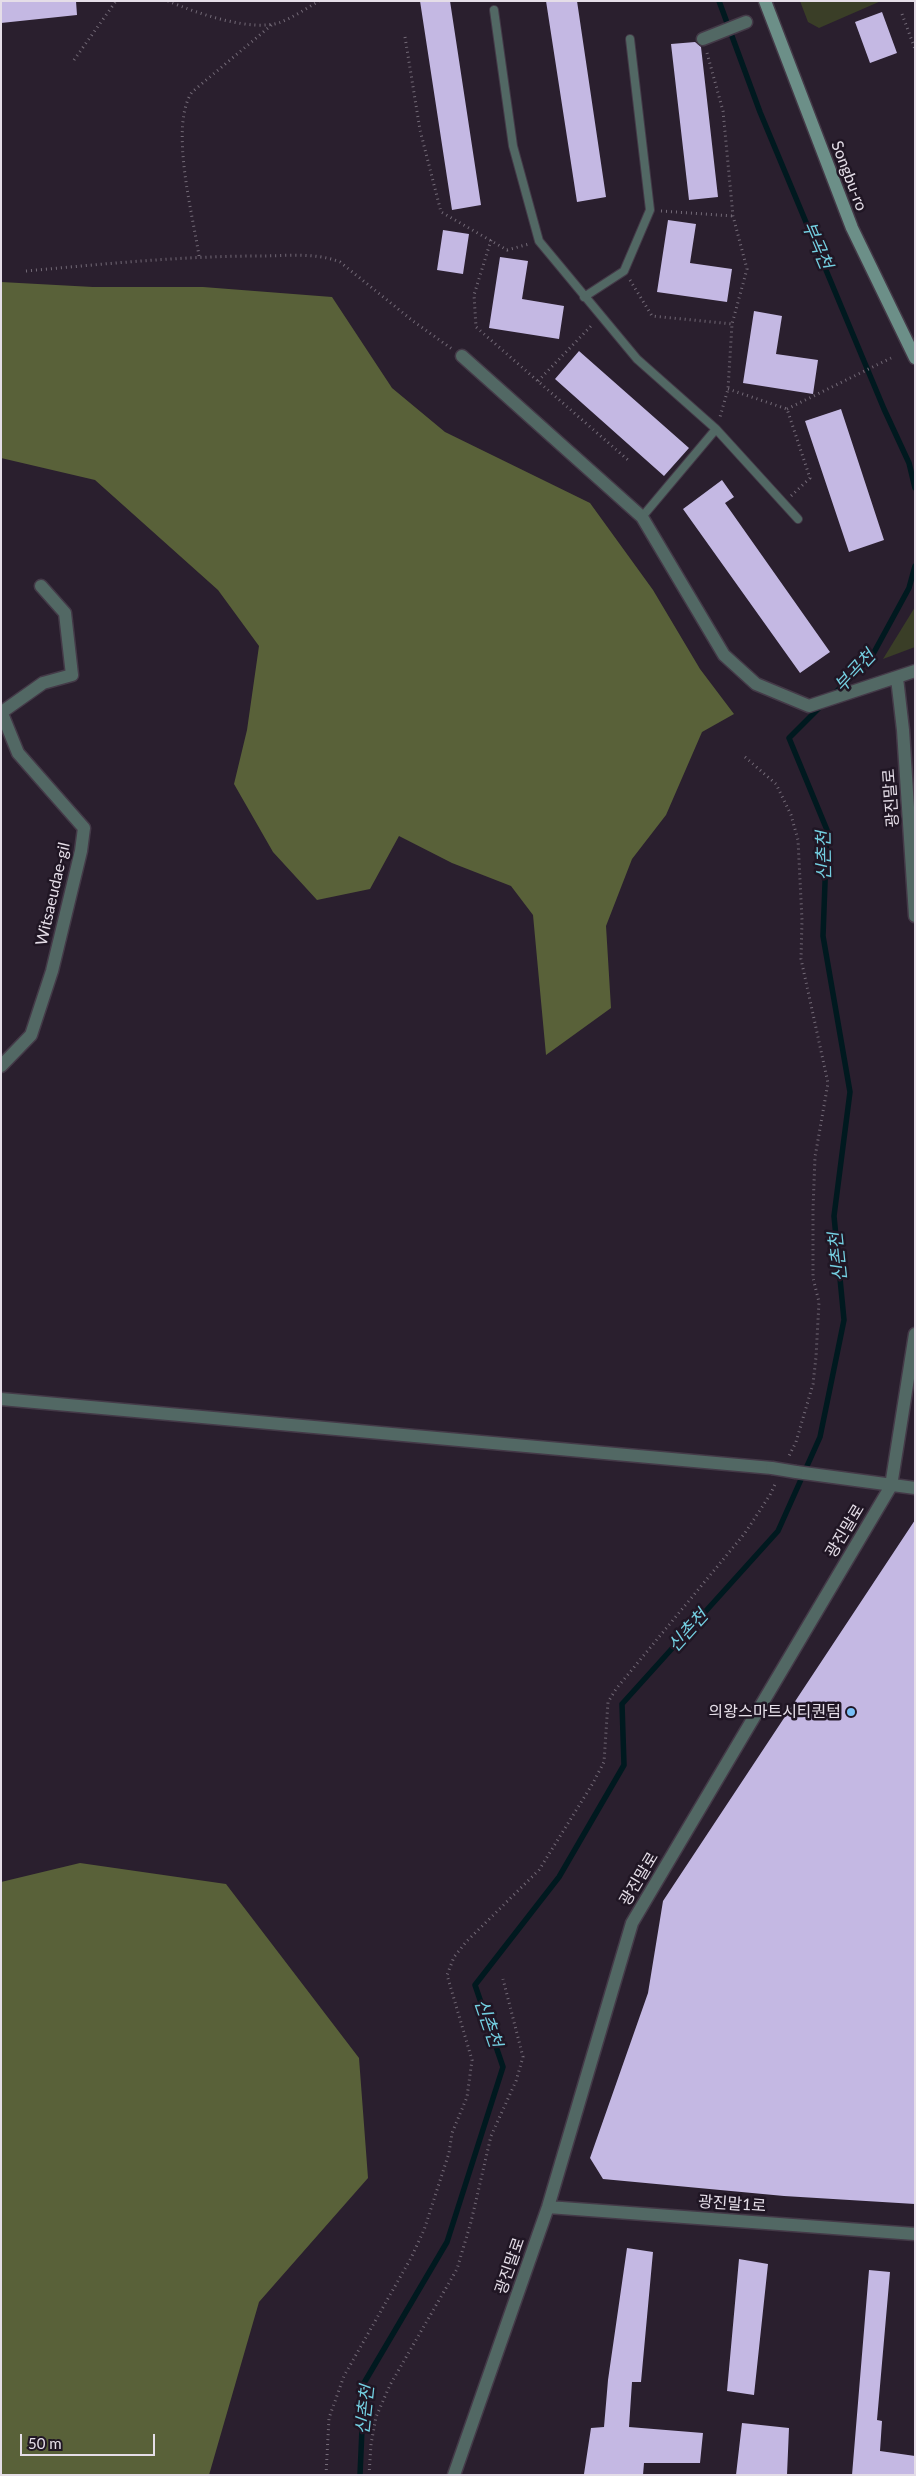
<!DOCTYPE html>
<meta charset="utf-8">
<style>
body{margin:0}
#map{position:relative;width:916px;height:2476px;overflow:hidden;background:#2a1f2e;font-family:Lato,sans-serif}
canvas{display:block}
.frame{position:absolute;inset:0;border:2px solid #e5dee8;pointer-events:none}
.scale{position:absolute;left:20px;top:2434px;width:135px;height:22px;box-sizing:border-box;border:2px solid #e5dee8;border-top:0;padding-left:6px;font-size:15px;line-height:18px;white-space:nowrap;color:#e5dee8;-webkit-text-stroke:4px #201624;paint-order:stroke}
</style>
<div id="map">
<canvas width="916" height="2476"></canvas>
<div class="frame"></div>
<div class="scale">50 m</div>
</div>
<script>
const ctx = document.querySelector('canvas').getContext('2d');
ctx.lineJoin = 'round';
function fill(path, color) { ctx.fillStyle = color; ctx.fill(path, 'evenodd'); }
function strokePath(path, color, width, dash) { ctx.strokeStyle = color; ctx.lineWidth = width; ctx.lineCap = dash ? 'butt' : 'round'; ctx.setLineDash(dash || []); ctx.stroke(path); }
function write(font, color, halo, rows, align = 'center') {
  ctx.font = font + ' Lato,"Noto Sans KR",sans-serif'; ctx.lineWidth = 5; ctx.setLineDash([]); ctx.textBaseline = 'middle'; ctx.strokeStyle = halo; ctx.fillStyle = color; for (const [text, x, y, turn = 0] of rows) {
    ctx.save(); ctx.translate(x, y); ctx.rotate((+turn || 0) * Math.PI / 180); ctx.textAlign = isNaN(turn) ? turn : align; if (halo) ctx.strokeText(text, 0, 0); ctx.fillText(text, 0, 0); ctx.restore();
  }
}
fill(new Path2D(`
 M800 1H881L819 28 808 22Z
 M915 607V647L883 659Z`), '#3a3e27');
fill(new Path2D(`
 M1 282 93 287H203L332 297 392 388 445 432 590 503 653 590 700 669 734 714 702 732 666 815 632 859 606 926 611 1008 546 1055 533 915 511 886 452 863 399 836 370 889 317 900 273 852 234 784 247 730 259 646 218 590 95 480 1 458Z
 M80 1863 226 1884 359 2058 368 2178 259 2302 209 2475H1V1882Z`), '#596139');
strokePath(new Path2D(`
 M719 1 760 112 884 409 909 463 915 488
 M833 695 872 656 909 588 915 566
 M360 2475 364 2383 447 2242 503 2067 475 1985 559 1877 624 1765 622 1704 778 1531 820 1437 844 1320 834 1216 850 1092 823 936 827 830 789 738 822 705`), '#00191f', 5.5);
fill(new Path2D(`
 M1 1H76L77 15 1 23Z
 M420 1H450L481 205 452 210Z
 M546 1H577L606 197 577 202Z
 M882 12 897 53 870 63 855 22Z
 M695 42 701 47 718 197 689 200 671 44Z
 M668 220 696 224 690 263 732 269 727 302 657 292Z
 M443 230 469 234 463 274 437 270Z
 M500 257 528 261 522 299 564 306 559 339 489 328Z
 M754 311 782 316 776 354 818 360 813 394 743 383Z
 M579 351 689 448 664 476 555 379Z
 M841 409 884 540 849 552 805 421Z
 M722 480 734 497 725 503 830 652 800 673 683 509Z
 M915 1520V2204L784 2196 603 2179 590 2158 648 1993 663 1901Z
 M627 2248 653 2252 641 2382H632L629 2427 703 2433 700 2463H644L643 2475 584 2474 591 2428 604 2427 608 2380Z
 M739 2259 768 2264 754 2395 727 2391Z
 M869 2270 890 2272 877 2420 882 2421 880 2451 915 2456V2475H852Z
 M742 2423 789 2428 787 2475H736Z`), '#c4b8e3');
const lane = new Path2D(`
 M494 10 513 146 539 241 637 359 716 429
 M584 297 624 271 650 210 630 39
 M642 517 716 429 798 519`);
const street = new Path2D(`
 M703 39 746 22
 M462 356 642 517 724 655 756 684 809 706 915 671
 M897 678 903 730 915 916
 M1 711 18 753 84 828 81 851 52 971 31 1035 1 1066
 M2 712 43 683 72 675 65 613 41 586
 M1 1399 772 1468
 M796 1472 915 1488
 M548 2207 915 2234
 M454 2475 548 2207 632 1923 891 1486 915 1334`);
const secondary = new Path2D(`
 M765 1 852 228 915 358`);
strokePath(lane, '#443a48', 10);
strokePath(street, '#443a48', 15);
strokePath(secondary, '#443a48', 15);
strokePath(new Path2D(`
 M168 1C196 13 253 33 281 22 294 17 307 8 319 1
 M902 14 915 49
 M405 37 420 130 441 212 507 250 529 244
 M707 53 723 111 733 216 747 269 732 324 728 389 720 417
 M74 60 116 1
 M661 211 733 216
 M491 240 474 295 476 327 628 460
 M199 256C193 215 169 126 192 92L274 23
 M26 271C104 264 182 256 260 256 286 256 315 252 340 262L413 321 452 349
 M630 280 652 316 732 324
 M538 381 593 324
 M728 389 787 409 810 478 791 496
 M787 409 891 358
 M745 757 776 784 791 815 798 840 802 920 801 959 828 1083 815 1157 813 1209V1278L819 1302 816 1357 813 1384 796 1442 789 1456
 M326 2475 329 2418 344 2376 411 2258 424 2230 449 2153 452 2133 467 2097 472 2060 447 1975 454 1957 466 1942 539 1870 593 1783 604 1762 608 1702 616 1689 745 1533 770 1495 776 1482
 M369 2475 371 2444 376 2417 390 2385 457 2269 471 2222 491 2136 516 2081 523 2057 503 1979`), '#736a77', 3, [1, 4]);
strokePath(lane, '#526864', 8);
strokePath(street, '#526864', 12);
strokePath(secondary, '#6c8f88', 12);
const streetBridge = new Path2D(`
 M772 1468 796 1472`);
strokePath(streetBridge, '#443a48', 15, []);
strokePath(streetBridge, '#526864', 12);
for (const [x, y, r, color] of [
 [851,1712,5,"#78bff7"]
]) { const dot = new Path2D(); dot.arc(x, y, r, 0, 2 * Math.PI); ctx.fillStyle = color; ctx.fill(dot); strokePath(dot, '#201624', 2); }
write('16px', '#e5dee8', '#201624', [
 ["Songbu-ro",849,176,69],
 ["광진말로",891,798,-94],
 ["Witsaeudae-gil",53,894,-77],
 ["광진말로",845,1531,-59],
 ["광진말로",639,1879,-59],
 ["광진말1로",732,2204,4],
 ["광진말로",510,2266,-71]
]);
write('16px', '#e5dee8', '#201624', [
 ["의왕스마트시티퀀텀",841,1712]
], 'right');
write('italic 18px', '#74d0e2', '#201624', [
 ["부곡천",817,245,67],
 ["부곡천",855,671,-47],
 ["신촌천",824,856,-91],
 ["신촌천",838,1257,-96],
 ["신촌천",688,1631,-48],
 ["신촌천",488,2023,71],
 ["신촌천",365,2410,-84]
]);
</script>
